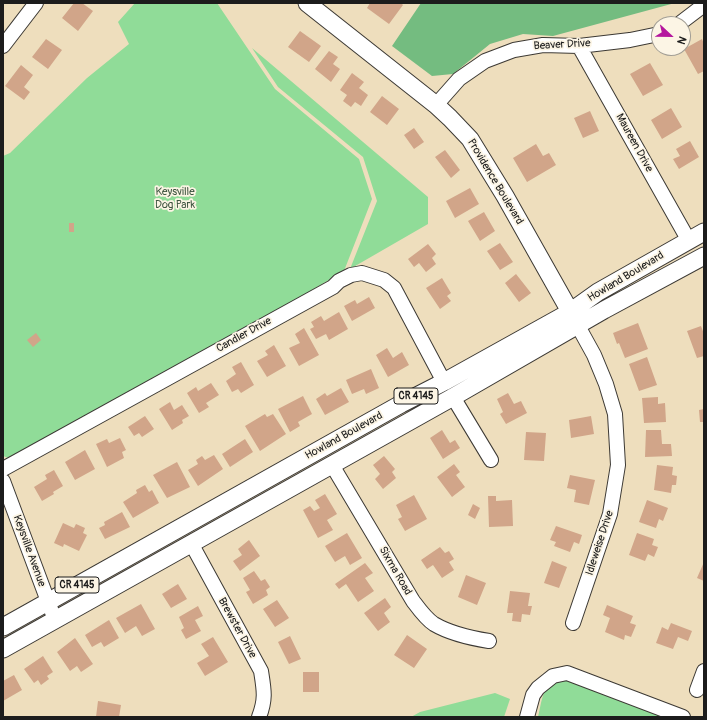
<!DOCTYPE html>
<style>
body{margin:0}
#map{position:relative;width:707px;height:720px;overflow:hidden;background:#eedebd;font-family:Pangolin,sans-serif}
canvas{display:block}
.frame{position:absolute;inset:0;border:4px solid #1c1c1c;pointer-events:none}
.north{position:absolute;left:651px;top:16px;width:40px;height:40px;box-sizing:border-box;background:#fcf5e5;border:1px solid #a29e95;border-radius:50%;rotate:112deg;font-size:11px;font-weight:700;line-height:16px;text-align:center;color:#1c1c1c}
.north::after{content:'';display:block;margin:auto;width:14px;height:18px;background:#b5179e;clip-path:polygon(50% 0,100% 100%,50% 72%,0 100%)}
</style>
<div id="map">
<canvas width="707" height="720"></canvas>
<div class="frame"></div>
<div class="north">N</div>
</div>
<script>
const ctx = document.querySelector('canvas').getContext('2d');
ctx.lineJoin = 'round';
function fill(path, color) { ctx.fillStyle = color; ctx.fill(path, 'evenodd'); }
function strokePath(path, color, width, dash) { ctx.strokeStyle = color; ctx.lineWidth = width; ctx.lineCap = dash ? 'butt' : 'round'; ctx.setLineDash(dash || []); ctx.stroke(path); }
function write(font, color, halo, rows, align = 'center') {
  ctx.font = font + ' Pangolin,sans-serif'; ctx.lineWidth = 3.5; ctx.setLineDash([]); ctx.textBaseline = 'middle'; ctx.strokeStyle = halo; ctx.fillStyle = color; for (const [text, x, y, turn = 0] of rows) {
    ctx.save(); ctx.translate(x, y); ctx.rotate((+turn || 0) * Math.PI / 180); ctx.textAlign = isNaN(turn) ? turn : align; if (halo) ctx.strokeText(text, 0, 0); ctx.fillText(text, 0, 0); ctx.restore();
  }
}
fill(new Path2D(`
 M135 3H217L275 89 359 159 372 199 344 271 292 302 11 459 3 456V156L10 153 87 78 129 44 118 22Z
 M252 48 428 197V224L350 269 377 201 363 157 278 87Z
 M567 678 669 717H538C543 695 542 683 567 678Z
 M495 693 510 699 504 717H411L420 712Z`), '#90dc98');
fill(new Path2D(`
 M421 3H675L553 36 523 34 490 44 453 74 432 76 392 46Z`), '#74bc80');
fill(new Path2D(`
 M74 3H82L93 11 78 31 62 18Z
 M370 3H401L403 5 389 24 367 8Z
 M300 31 321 46 309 62 288 47Z
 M46 39 62 50 48 69 32 57Z
 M702 39 704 44V71L698 74 684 49Z
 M329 51 338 57 333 64 340 69 331 82 315 69Z
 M650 63 663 85 643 96 630 74Z
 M21 65 33 75 24 87 30 92 24 100 5 86Z
 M352 73 364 82 359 88 368 95 361 106 355 102 351 107 343 101 347 95 340 90Z
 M382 96 399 109 387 125 370 112Z
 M671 108 682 127 662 139 651 120Z
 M590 111 599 131 583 138 574 118Z
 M414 128 424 142 414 149 404 135Z
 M690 141 699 157 679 169 673 159 680 156 676 149Z
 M536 144 543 156 549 153 556 165 527 182 513 158Z
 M445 150 460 170 451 178 435 157Z
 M470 188 479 204 455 218 446 201Z
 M484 212 495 231 480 241 468 221Z
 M69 223H74V232H69Z
 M500 243 513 262 500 270 487 251Z
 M428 244 436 254 432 258 436 264 426 272 419 263 414 267 408 259Z
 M516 274 531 293 519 302 505 283Z
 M442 278 451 293 447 296 451 301 440 309 426 288Z
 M369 297 375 308 352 321 344 306 355 300 357 304Z
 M339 312 348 329 329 340 326 334 316 339 310 329 314 327 311 322 321 316 324 321Z
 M638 323 648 349 625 358 619 343 617 344 613 333Z
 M701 326 704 334V356L697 358 687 331Z
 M304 328 319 355 299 366 289 348 300 343 295 334Z
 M36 333 41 340 33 347 27 340Z
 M274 345 286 366 267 377 257 361 268 355 265 351Z
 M387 348 393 358 402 352 409 365 388 377 376 355Z
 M647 357 657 385 639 391 629 364Z
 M241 362 254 385 241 393 238 389 232 392 226 381 236 374 232 367Z
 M371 369 379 388 366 394 364 389 352 394 346 380Z
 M211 383 219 395 206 403 209 407 199 413 187 393 196 387 198 391Z
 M341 388 349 402 325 415 316 399 325 393 327 396Z
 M508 393 514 404 521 401 527 413 506 424 500 414 503 412 497 399Z
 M303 396 312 414 298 422 300 426 290 432 278 409Z
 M658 397V404L665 403 666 422 644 423 642 398Z
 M170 402 174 410 182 405 189 416 182 420 183 423 172 430 159 409Z
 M704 409V422H700L699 410Z
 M265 414 267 417 273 414 286 434 260 451 245 426Z
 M145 416 154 429 142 437 139 433 134 436 128 427Z
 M591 416 594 434 571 438 569 420Z
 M442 430 450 443 455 440 460 448 443 459 430 438Z
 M646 430H661L662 444H671L672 456 645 457Z
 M526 432 546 433 544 461 524 460Z
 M120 438 126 450 122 452 124 458 107 467 96 444 107 439 109 443Z
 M245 439 253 452 230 467 222 454Z
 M85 450 95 469 75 480 65 462Z
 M214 455 223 469 198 486 188 470 198 464 196 460 202 456 205 460Z
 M384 456 395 469 392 472 396 478 383 489 375 479 380 474 373 465Z
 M177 462 190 487 167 498 153 475Z
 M454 464 460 472 456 475 465 487 452 497 437 477Z
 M657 465 673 467 672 475 677 476 676 485H672L671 493 654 490Z
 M54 470 63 486 53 492 54 494 42 501 34 487 47 479 45 475Z
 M570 475 595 480 589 505 574 502 576 490 567 488Z
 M145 485 149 492 152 490 159 503 133 518 123 502 137 493 136 490Z
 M325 494 337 514 327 520 333 530 318 538 303 510 310 506 314 511 320 508 315 500Z
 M414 495 427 519 405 531 398 519 402 517 396 505Z
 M488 496H496V501L512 500 513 526 489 527Z
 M647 500 668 508 663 521 659 519 656 528 639 522Z
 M473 504 480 508 475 519 468 515Z
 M122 512 130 527 105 539 99 528 105 525 104 522Z
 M63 523 74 528 76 524 85 528 83 533 87 535 79 551 64 544 63 547 54 543Z
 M556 526 582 535 579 544 574 542 570 552 554 546 556 542 550 540Z
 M347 533 362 558 350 565 345 556 335 562 325 546Z
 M637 533 654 539 652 545 658 547 654 557 648 554 645 561 629 555Z
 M249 540 260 556 240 571 233 561 242 555 238 549Z
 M440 547 445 553 449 551 454 559 449 562 454 570 442 578 433 565 427 569 421 560Z
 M552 561 567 567 559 588 544 583Z
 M704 562V581L697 578Z
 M365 563 373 573 365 578 374 591 358 602 346 584 339 589 335 584Z
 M254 571 261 581 265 579 270 587 266 590 268 595 253 604 246 592 250 590 243 578Z
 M466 575 486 583 477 605 458 597Z
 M178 584 187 599 171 608 162 594Z
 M510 591 530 593 528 606H532L530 615 522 614 521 622 512 621 513 613H507Z
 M385 598 391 607 384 613 390 622 378 631 364 613Z
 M277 600 289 618 275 627 263 609Z
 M141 604 155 629 142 636 136 626 125 633 116 618Z
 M607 605 633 616 630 623 636 625 631 637 625 635 624 640 605 632 610 618 603 615Z
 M198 606 203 616 195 620 201 631 186 639 181 630 184 628 179 617Z
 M109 620 119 638 104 647 101 642 92 647 85 635Z
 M671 623 692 631 688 641 678 637 673 649 656 643 662 627 668 630Z
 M407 635 427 649 414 668 394 655Z
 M290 636 301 659 289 664 278 642Z
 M213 637 228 662 205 676 197 663 209 656 201 644Z
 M75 638 93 664 81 672 77 666 70 671 57 652Z
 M43 656 53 672 47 676 49 679 41 685 38 680 34 683 24 669Z
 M303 672H319V692H303Z
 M14 675 22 690 3 701V681Z
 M98 701 121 705 119 717H96Z`), '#d1a589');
const minor = new Path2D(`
 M679 24 704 5
 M3 46 36 3
 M579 46 689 241
 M436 105 459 79 485 61 514 50 543 45 579 46 630 40 659 34
 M453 397 491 460
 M332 465 413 601C419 609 426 619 434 624 451 634 470 638 489 641
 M3 469 333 287 339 281 351 275 362 273 384 280 394 288 444 382
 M3 481 55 620
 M191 543 261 671C264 690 266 699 259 717
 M573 623 610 514 618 465 615 414 606 384 594 355 578 326
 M697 690 704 671
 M527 717 533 695 538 688 553 676 567 673 683 717`);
const major = new Path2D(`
 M307 3 436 105 450 118 470 139 505 196 576 322
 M3 627 401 404 444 382 570 312 598 292 704 232
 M3 649 453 397 604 310 704 256`);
strokePath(minor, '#3c3934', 16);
strokePath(major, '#3c3934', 19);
strokePath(minor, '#fff', 14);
strokePath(major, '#fff', 17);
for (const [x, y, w] of [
 [416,396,44],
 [77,585,44]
]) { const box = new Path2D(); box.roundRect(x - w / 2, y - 8, w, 16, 3); ctx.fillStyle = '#fcf5e5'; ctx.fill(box); strokePath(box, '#1c1c1c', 1); }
write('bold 10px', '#1c1c1c', null, [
 ["CR 4145",416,396],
 ["CR 4145",77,585]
]);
write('11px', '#1c1c1c', '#fcf5e5', [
 ["Beaver Drive",562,45,-3],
 ["Maureen Drive",634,143,61],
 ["Providence Boulevard",495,182,59],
 ["Howland Boulevard",626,277,-31],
 ["Candler Drive",244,335,-29],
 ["Howland Boulevard",344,436,-29],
 ["Idleweise Drive",600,543,-72],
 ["Keysville Avenue",29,551,70],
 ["Sixma Road",395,571,60],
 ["Brewster Drive",237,628,61]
]);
write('11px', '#3f5641', '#fcf5e5', [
 ["Keysville",175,192],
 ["Dog Park",175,205]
]);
</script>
